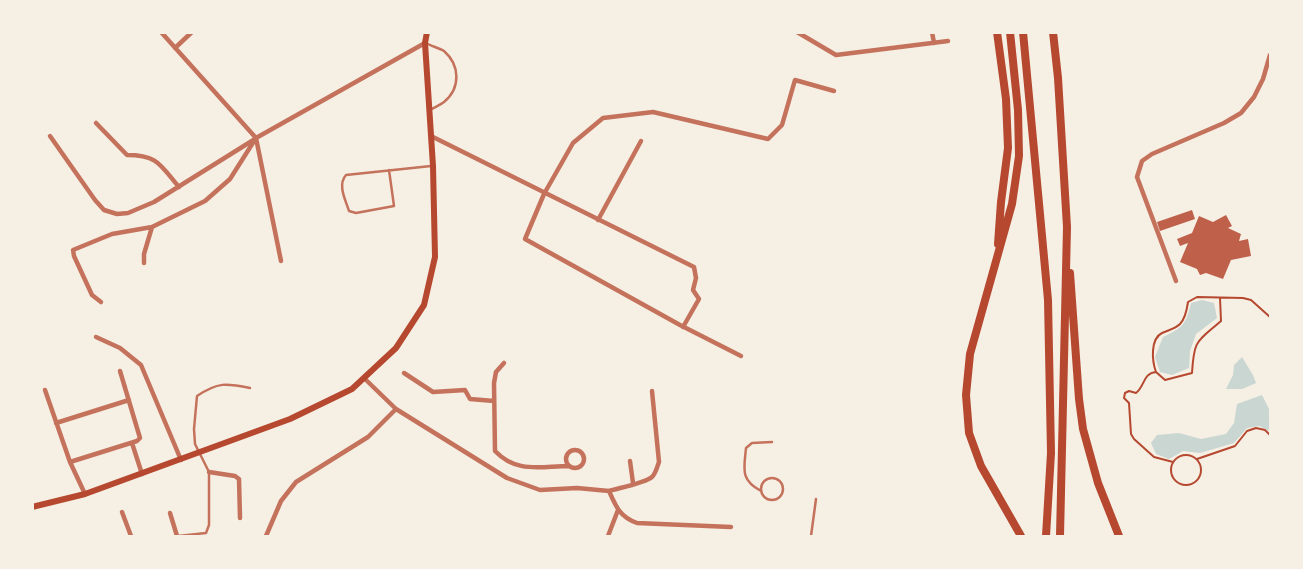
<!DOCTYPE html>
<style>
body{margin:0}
#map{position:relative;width:1303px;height:569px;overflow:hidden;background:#f6efe4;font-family:"Playfair Display",serif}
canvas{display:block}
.frame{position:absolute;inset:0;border:34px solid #f6efe4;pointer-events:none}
</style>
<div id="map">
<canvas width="1303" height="569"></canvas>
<div class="frame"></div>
</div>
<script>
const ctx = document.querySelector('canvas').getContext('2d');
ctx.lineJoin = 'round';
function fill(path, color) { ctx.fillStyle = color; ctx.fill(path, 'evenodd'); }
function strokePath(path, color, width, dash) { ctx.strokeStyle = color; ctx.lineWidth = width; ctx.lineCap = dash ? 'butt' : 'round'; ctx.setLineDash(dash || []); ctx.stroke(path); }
fill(new Path2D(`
 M1202 300 1214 303 1217 318 1196 334 1190 351 1189 368 1172 375 1160 372 1155 357 1163 337C1183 328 1186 324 1191 303Z
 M1242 357 1253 375 1256 383 1242 389H1226L1233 375 1234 365Z
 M1262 395 1270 411V431L1259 426 1247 428 1234 443 1200 453 1183 451 1169 459 1156 454 1151 443 1157 435 1179 433 1201 439 1226 434 1234 423 1237 404Z`), '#c9d6d2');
fill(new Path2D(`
 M1192 210 1195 219 1160 231 1157 222Z
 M1226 215 1232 226 1228 228 1241 234 1239 241 1248 239 1251 256 1231 260 1223 279 1206 273 1200 275 1197 269 1180 262 1188 243 1180 246 1177 239 1192 233 1199 216 1213 222Z`), '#bf614a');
strokePath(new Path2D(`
 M1156 372C1152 361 1150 339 1162 333 1168 330 1175 329 1180 324 1185 319 1187 309 1188 302L1197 297 1243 298 1251 300 1270 317
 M1171 470a15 15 0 1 1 30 0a15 15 0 1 1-30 0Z
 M1197 459 1235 446 1247 431 1256 428 1265 430 1270 435
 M1173 462 1154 457 1134 439 1131 434 1129 403 1124 398 1125 393 1129 391 1136 393C1145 386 1143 373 1156 372L1165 380 1192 373C1194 339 1197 342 1221 321L1220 298`), '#b5482f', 2);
strokePath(new Path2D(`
 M426 43C431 46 439 48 444 51 460 65 461 88 444 102 440 105 435 107 430 110
 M389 170 394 206 356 213 349 211C346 201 337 185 346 175L431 166
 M761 489a11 11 0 1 1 22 0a11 11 0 1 1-22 0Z
 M761 491C740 480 744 469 746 448L752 443 772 442
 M178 536 206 533 209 525V472L195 444 194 429 197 396C218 382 226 383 250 388
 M811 536 816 499`), '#c5725c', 2.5);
strokePath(new Path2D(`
 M161 32 256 138 281 261
 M797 32 836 55 948 41
 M932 32 934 43
 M175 48 192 32
 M96 123 127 155C158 155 160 165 179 187
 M50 136 95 200 104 210 117 214 128 213 154 202 255 139
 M431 136 694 267 696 278 693 290 699 299 683 327
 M598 220 641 141
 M144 263V254L152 227
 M1176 281 1137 177 1142 161 1152 154 1224 123 1241 113 1254 97 1263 79 1270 55
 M101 302 92 295 74 256 73 250 112 234 152 227 205 201 230 179 256 138 425 43
 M96 337 120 348 141 365 181 460
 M741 356 680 325 525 239 544 194 573 143 603 118 653 112 768 139 782 125 795 80 834 91
 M504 363 496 372 494 383 495 451C517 474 541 466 569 466
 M404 373 433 392 465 390 470 399 494 401
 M365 379 396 409 507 478 540 490 577 488 609 491C616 507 620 517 637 523L731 527
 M45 390 70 462
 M56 423 129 400
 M132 443 142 474
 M566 459a9 9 0 1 1 18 0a9 9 0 1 1-18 0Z
 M630 461 633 483
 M209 472 235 476 239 479 240 518
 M609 491C619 488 645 483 652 477 656 473 657 467 659 462L652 391
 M85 494 70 462 137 441 140 438 120 371
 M122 512 131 536
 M170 513 177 536
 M266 536 281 501 296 482 368 437 396 409
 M608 536 618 510`), '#c5725c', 4.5);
strokePath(new Path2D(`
 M32 507 85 494 290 419 352 389 396 348 424 305 435 257 433 166 425 43 427 32`), '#b5482f', 6);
strokePath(new Path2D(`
 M997 32 1006 99 1008 148 1001 202 998 244
 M1010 32 1018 110 1019 156 1012 204 970 354 966 395 969 433 981 466 1021 536
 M1023 32 1048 300 1051 453 1046 536
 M1053 32 1058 78 1067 227 1060 536
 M1070 273 1079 399 1083 429 1098 483 1119 536`), '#b5482f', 8);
</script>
